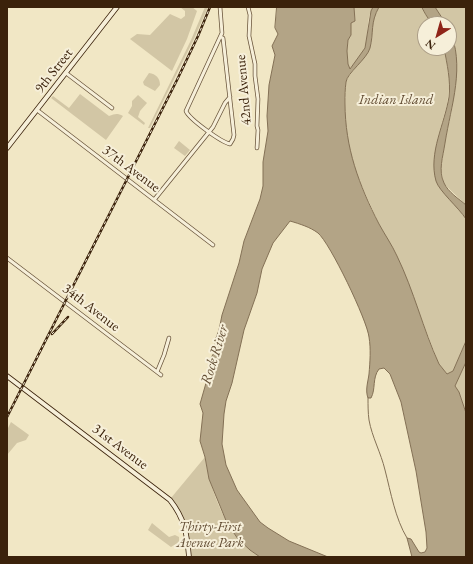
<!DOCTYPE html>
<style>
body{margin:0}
#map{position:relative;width:473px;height:564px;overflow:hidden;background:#f1e7c5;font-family:"EB Garamond",serif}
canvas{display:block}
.frame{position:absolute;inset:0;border:8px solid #3b220b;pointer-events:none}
.north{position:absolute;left:417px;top:16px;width:40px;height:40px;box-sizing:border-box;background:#f6efd9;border:1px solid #ab9d87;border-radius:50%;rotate:217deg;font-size:11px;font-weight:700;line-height:16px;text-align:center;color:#3b220b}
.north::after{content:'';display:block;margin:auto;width:14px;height:18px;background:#8f2418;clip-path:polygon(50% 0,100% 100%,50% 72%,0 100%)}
</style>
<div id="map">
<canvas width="473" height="564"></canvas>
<div class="frame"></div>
<div class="north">N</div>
</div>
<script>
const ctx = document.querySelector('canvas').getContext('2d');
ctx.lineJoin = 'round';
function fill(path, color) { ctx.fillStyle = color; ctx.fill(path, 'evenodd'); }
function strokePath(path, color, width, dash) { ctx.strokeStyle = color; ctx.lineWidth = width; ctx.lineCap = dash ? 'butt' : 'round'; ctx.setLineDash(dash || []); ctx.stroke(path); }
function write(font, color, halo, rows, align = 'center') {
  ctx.font = font + ' "EB Garamond",serif'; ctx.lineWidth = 4; ctx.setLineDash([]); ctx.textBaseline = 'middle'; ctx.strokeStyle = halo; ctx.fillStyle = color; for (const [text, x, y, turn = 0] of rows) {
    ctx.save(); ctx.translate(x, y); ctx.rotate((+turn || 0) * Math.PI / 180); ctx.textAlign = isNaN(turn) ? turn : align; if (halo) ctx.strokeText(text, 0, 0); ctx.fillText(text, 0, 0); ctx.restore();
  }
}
fill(new Path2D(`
 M180 7H192L197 11 187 39 172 71 130 39 137 34 150 35 170 14 181 19 185 16V11Z
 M205 7H208L194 39 150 128H148L191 40Z
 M354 7H373C365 20 370 36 365 48 362 55 354 63 350 69L348 64 347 51 348 40 351 35V23L355 21Z
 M379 7H422L426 15 432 24H425V48H444L449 78V89L447 105 438 136 434 170 438 185 453 201 466 219V341L453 371 447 374 439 364 397 256 379 224 354 169 348 144 345 120 346 80 369 50 372 39 371 28 375 15Z
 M435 7H466V205L444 184 441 168 446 135 452 110 456 59 455 41 449 28V24H446Z
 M149 73C156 74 160 78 160 85L155 91 144 85 143 82Z
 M80 94 109 116C115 114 117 113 123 116L106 140 51 98 53 96 69 108Z
 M138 95 147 103 140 111 138 117 145 123 144 125 128 113 132 106V101Z
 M179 141 190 150 185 156 174 148Z
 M466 362V413L459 392 455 386Z
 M11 422 29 435 26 440 17 443 7 455V430Z
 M205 457C208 481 222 521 239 539 245 546 252 552 260 557H189C188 532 189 519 171 498Z
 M152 523 169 537 175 535 179 537V542L171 547 148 530Z`), '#d2c6a5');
const water = new Path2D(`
 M277 7H354L355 21 351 23V35L348 40 347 51 348 64 350 69 365 48 371 11 373 7H379C370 23 374 32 370 48 367 59 347 73 346 82 345 89 345 96 345 103 345 148 359 185 379 224 385 235 392 245 397 256 414 291 423 329 439 364L447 374 453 371 466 341V362L455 386 459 392 466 413V557H412L407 538 411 539 419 552 421 553 425 552 427 548 426 532 416 471 401 402 390 374 384 368 379 369C372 378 376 389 371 398H368C365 390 368 382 369 374 370 362 371 349 369 337 367 320 330 243 318 233 310 227 300 224 290 221L273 243 262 269 257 293 244 330 232 383 226 401 224 414 222 444 226 465 237 490 260 522 268 528 289 541 328 557H260L250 550 238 539 227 523 209 479 205 457 200 441 203 413 200 404 210 369V359L214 353 216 338 219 330 222 315 239 263 244 241 260 199 263 186V162L268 131 267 116 269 85 275 55 272 46 278 34 275 28Z
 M422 7H435L446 24H432L426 15Z
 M449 28C466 66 451 105 445 143 443 157 438 170 444 183 448 192 459 199 466 205V219C459 208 439 191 436 181 428 153 445 123 449 97 451 81 447 64 444 48H449Z`);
fill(water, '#b3a486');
strokePath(water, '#837055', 1);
strokePath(new Path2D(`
 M368 398C368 405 368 413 369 420 372 437 381 453 385 470 391 493 395 518 407 538`), '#837055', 1);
const street = new Path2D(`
 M220 7 222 33 186 111C189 119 221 142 230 144L233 139 234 135 223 38 221 37
 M248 7 250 15 249 36 255 64V76L258 99 257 126 258 130 257 148
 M66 73 112 108
 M37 110 213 245
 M154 200 213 127 225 103 230 97
 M7 258 161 375
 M157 372 164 355 169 338`);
const secondary = new Path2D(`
 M7 148 117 7
 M7 376 170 500C185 519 187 534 189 557`);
strokePath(street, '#68533a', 4.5);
strokePath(secondary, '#3b220b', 5.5);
strokePath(street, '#f6efd9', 3);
strokePath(secondary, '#f6efd9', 4);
const rail = new Path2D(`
 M52 334 68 317
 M7 417 177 80 198 36 210 7`);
strokePath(rail, '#3b220b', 2.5);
strokePath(rail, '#f6efd9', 1, [3]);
write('14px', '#3b220b', '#f6efd9', [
 ["9th Street",54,71,-52],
 ["42nd Avenue",244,90,-95],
 ["37th Avenue",131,169,37],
 ["34th Avenue",91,308,38],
 ["31st Avenue",120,447,37]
]);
write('italic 14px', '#614b32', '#f6efd9', [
 ["Indian Island",396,100],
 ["Thirty-First",210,527],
 ["Avenue Park",210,543]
]);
write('italic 15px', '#655036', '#f6efd9', [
 ["Rock River",215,355,-73]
]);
</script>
